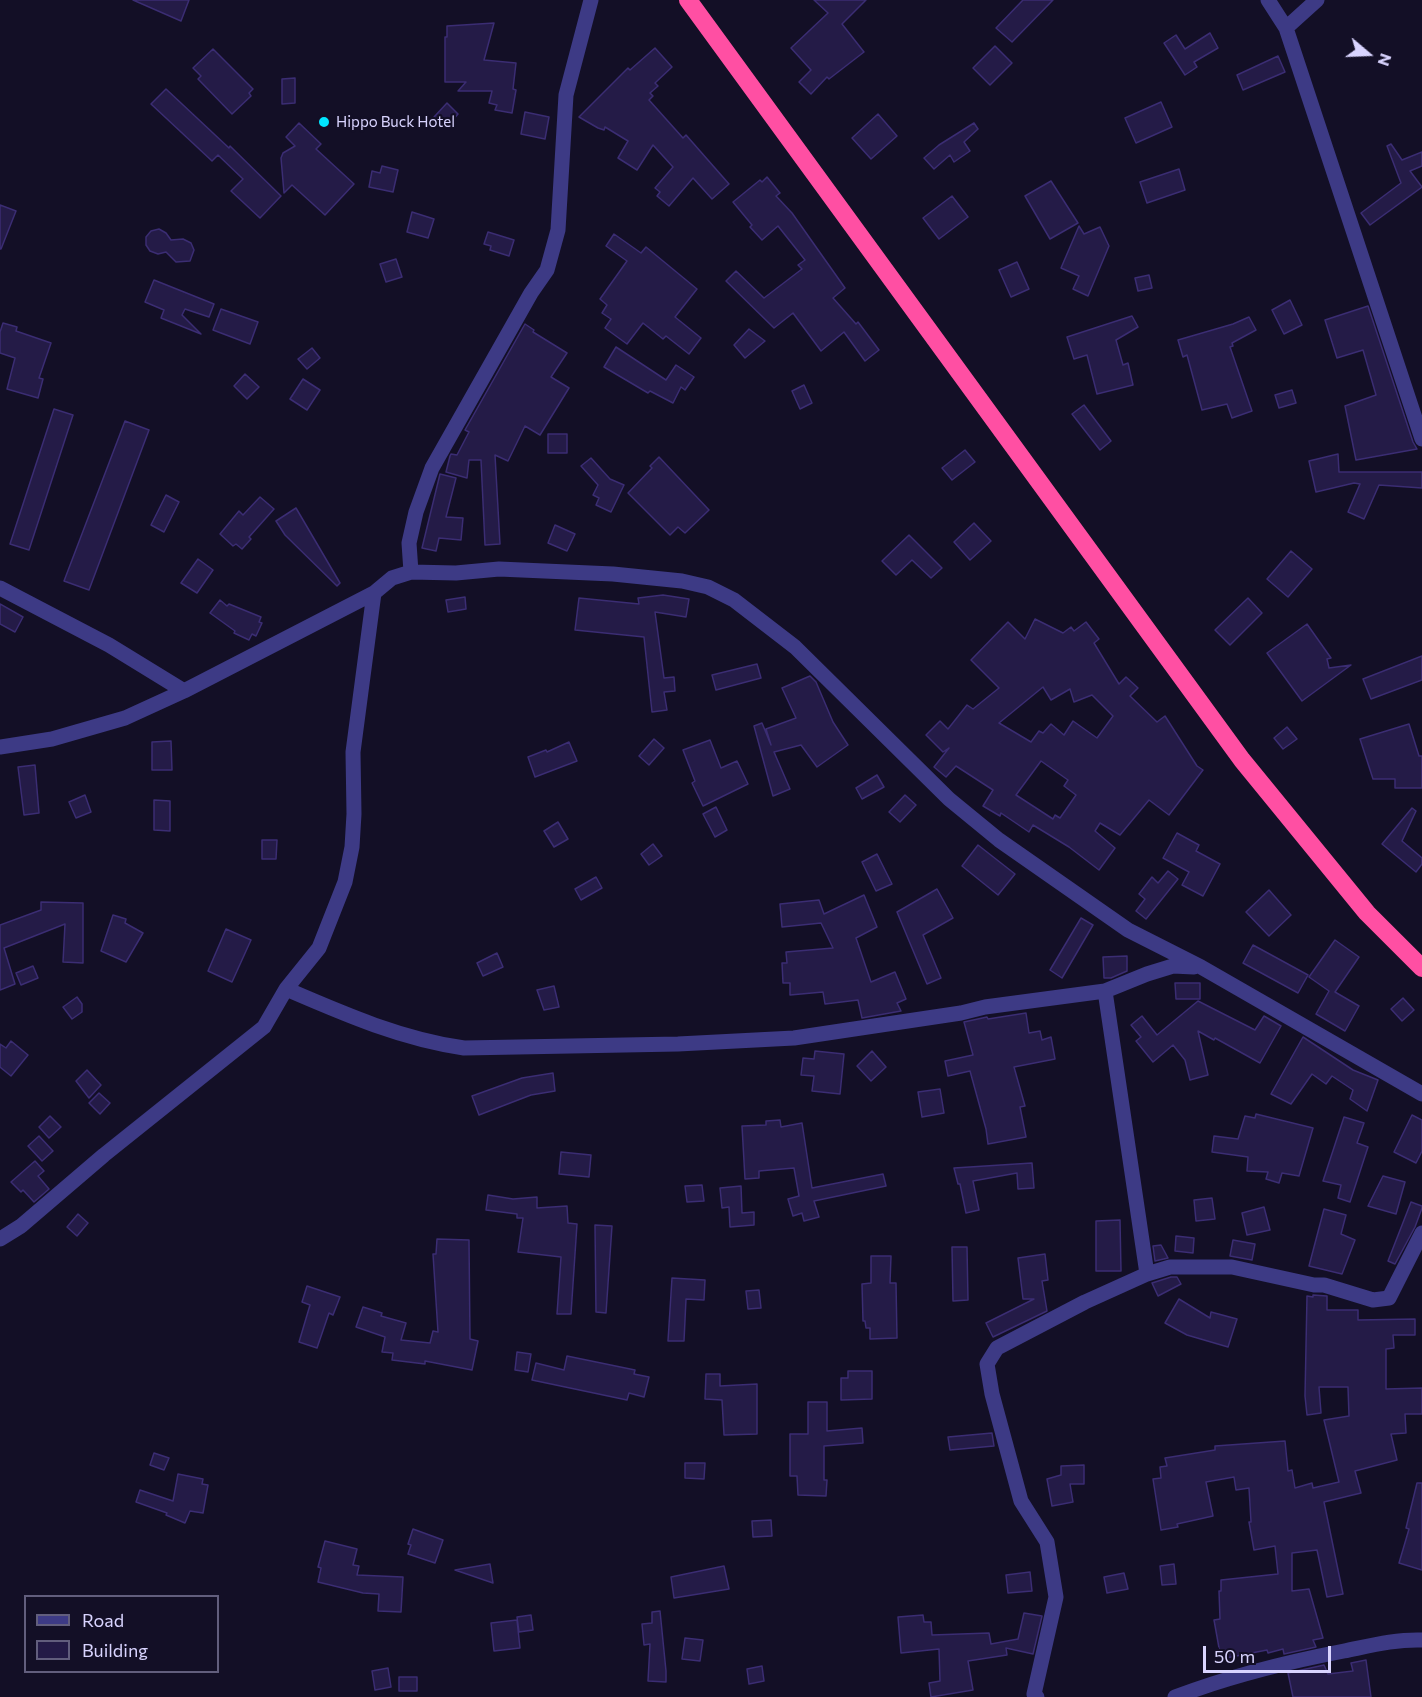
<!DOCTYPE html>
<style>
body{margin:0}
#map{position:relative;width:1422px;height:1697px;overflow:hidden;background:#130f26;font-family:Commissioner,sans-serif}
canvas{display:block}
.legend{position:absolute;left:24px;top:1595px;width:195px;height:78px;box-sizing:border-box;background:#130f26;border:2px solid #625e7d;margin:0;padding:8px 10px;list-style:none;font-size:18px;color:#d9d4ff}
.legend li{display:flex;align-items:center;gap:12px;height:30px}
.legend b{width:30px;border:2px solid #625e7d}
.north{position:absolute;left:1338px;top:24px;width:60px;height:60px;-webkit-text-stroke:4px #130f26;paint-order:stroke;rotate:109deg;font-size:16px;font-weight:700;line-height:24px;text-align:center;color:#d9d4ff}
.north::after{content:'';display:block;margin:auto;width:21px;height:27px;background:#d9d4ff;clip-path:polygon(50% 0,100% 100%,50% 72%,0 100%)}
.scale{position:absolute;left:1203px;top:1646px;width:128px;height:27px;box-sizing:border-box;border:3px solid #d9d4ff;border-top:0;padding-left:8px;font-size:18px;line-height:21px;white-space:nowrap;color:#d9d4ff;-webkit-text-stroke:4px #130f26;paint-order:stroke}
</style>
<div id="map">
<canvas width="1422" height="1697"></canvas>
<ul class="legend">
<li><b style="height:8px;background:#3d3a85"></b>Road</li>
<li><b style="height:16px;background:#241b47"></b>Building</li>
</ul>
<div class="north">N</div>
<div class="scale">50 m</div>
</div>
<script>
const ctx = document.querySelector('canvas').getContext('2d');
ctx.lineJoin = 'round';
function fill(path, color) { ctx.fillStyle = color; ctx.fill(path, 'evenodd'); }
function strokePath(path, color, width, dash) { ctx.strokeStyle = color; ctx.lineWidth = width; ctx.lineCap = dash ? 'butt' : 'round'; ctx.setLineDash(dash || []); ctx.stroke(path); }
function write(font, color, halo, rows, align = 'center') {
  ctx.font = font + ' Commissioner,sans-serif'; ctx.lineWidth = 4.5; ctx.setLineDash([]); ctx.textBaseline = 'middle'; ctx.strokeStyle = halo; ctx.fillStyle = color; for (const [text, x, y, turn = 0] of rows) {
    ctx.save(); ctx.translate(x, y); ctx.rotate((+turn || 0) * Math.PI / 180); ctx.textAlign = isNaN(turn) ? turn : align; if (halo) ctx.strokeText(text, 0, 0); ctx.fillText(text, 0, 0); ctx.restore();
  }
}
const building = new Path2D(`
 M133 0H189L181 21Z
 M814 0H866L842 24 864 52 829 79 827 77 811 94 799 82 811 70 791 48 828 13Z
 M1023 0H1053L1012 42 996 28Z
 M494 23 484 60 516 63 513 89 516 90 512 113 495 110 497 105 489 103 492 91H458L466 82H445V37H447V26Z
 M1210 33 1218 48 1194 62 1197 67 1185 75 1164 43 1176 35 1185 49Z
 M995 46 1012 63 990 85 973 68Z
 M655 48 672 67 655 83 658 86 650 93 653 96 649 100 683 138 686 135 729 184 712 199 693 178 669 206 657 196 660 192 655 188 673 167 653 145 637 170 618 158 628 141 605 127 604 130 598 128 579 117 628 68 630 70Z
 M213 49 253 89 249 93 251 96 232 114 198 79 201 76 193 68Z
 M1278 56 1285 72 1243 90 1237 75Z
 M295 78V103L282 104V79Z
 M166 89 229 148 230 146 281 196 260 218 231 191 243 179 218 155 212 161 151 104Z
 M1161 102 1172 127 1136 143 1125 118Z
 M447 103 458 114 446 128 434 117Z
 M525 112 549 117 545 139 521 134Z
 M878 114 897 136 871 159 852 138Z
 M299 123 321 144 316 149 354 184 325 215 292 185 284 193 281 158 283 153 295 146 286 137Z
 M974 123 978 129 964 142 970 151 954 162 950 155 934 169 924 158 939 145Z
 M1391 144 1402 160 1422 152V166L1410 171 1422 187 1370 225 1361 213 1401 183 1387 146Z
 M382 166 398 170 393 192 369 187 372 171 380 173Z
 M1179 169 1185 190 1147 203 1140 182Z
 M767 177 780 193 776 196 792 213 845 288 833 298 856 324 858 322 879 350 865 361 844 332 821 351 793 313 774 328 726 281 736 271 764 298 802 269 798 265 805 260 778 226 762 240 750 227 752 225 733 202 760 180 762 182Z
 M1051 181 1078 223 1050 239 1025 196Z
 M952 196 968 217 939 239 923 218Z
 M0 205 16 211 1 249H0Z
 M412 212 434 219 428 238 407 232Z
 M1079 226 1084 234 1100 227 1109 246 1088 296 1073 289 1079 276 1061 268Z
 M159 229 166 233 171 240 183 239 191 243 194 250 190 261 176 262 166 252 158 254 150 251 146 245V237L151 231Z
 M488 232 514 240 509 256 490 250 491 246 484 244Z
 M614 234 641 253 646 247 697 289 675 317 701 338 689 354 666 336 663 339 643 323 627 344 605 328 611 319 602 313 607 305 600 299 627 261 606 246Z
 M396 259 402 277 386 282 380 264Z
 M1017 262 1029 289 1011 297 999 270Z
 M1149 275 1152 288 1138 291 1135 278Z
 M154 280 214 304 209 317 185 309 182 315 201 334 161 318 164 310 145 302Z
 M1290 300 1302 325 1284 334 1272 310Z
 M1368 306 1413 442 1417 449 1356 460 1345 406 1376 395 1363 350 1337 358 1325 320Z
 M221 309 258 322 250 344 213 330Z
 M1132 316 1138 327 1116 340 1123 365 1128 363 1133 385 1097 394 1087 355 1074 359 1067 337Z
 M1249 317 1256 330 1232 343 1233 346 1230 347 1252 411 1232 418 1227 404 1202 410 1187 355 1183 357 1178 340 1233 324Z
 M3 323 17 327 16 331 51 343 39 378 43 379 38 398 7 389 15 358 0 353V332Z
 M525 324 534 330 533 332 567 353 551 377 569 388 540 435 525 426 508 461 495 455 500 544 485 545 481 460H469L467 478 446 472 450 456 451 454 457 455 469 432 465 430Z
 M749 329 765 341 745 358 734 345Z
 M616 347 666 380 676 365 694 377 685 390 681 387 673 403 650 391 648 393 604 367Z
 M312 348 320 358 307 369 298 359Z
 M245 374 259 387 247 399 234 386Z
 M303 379 320 390 307 410 290 399Z
 M804 385 812 403 800 409 792 391Z
 M1292 390 1296 403 1279 408 1275 395Z
 M1084 405 1111 441 1100 450 1072 414Z
 M54 409 73 415 29 550 10 544Z
 M125 421 149 430 89 590 64 581Z
 M548 434H567V453H548Z
 M965 450 975 462 952 480 942 468Z
 M1338 454 1339 472H1422V488L1379 485 1364 519 1348 512 1360 484 1354 483 1316 492 1309 461Z
 M659 457 709 510 685 533 678 527 670 535 628 493 652 468 650 466Z
 M591 458 610 479 624 485 611 512 596 505 599 498 593 495 598 485 581 466Z
 M440 474 456 478 446 517 463 518 461 540 439 538 436 551 422 548Z
 M166 495 179 502 164 532 151 525Z
 M260 497 274 509 249 537 251 539 242 549 236 544 233 546 220 534 239 511 243 515Z
 M296 508 340 583 337 586 285 535 276 521Z
 M974 523 991 541 970 560 954 542Z
 M555 525 575 534 567 551 548 543Z
 M909 535 942 568 931 578 912 560 896 575 882 561Z
 M1291 551 1312 569 1288 597 1267 579Z
 M198 559 213 570 197 593 181 583Z
 M663 595 689 599 686 617 655 612 664 678 674 677 675 691 664 692 667 710 652 712 644 637 575 630 579 598 639 604 638 598Z
 M465 597 466 609 448 612 446 600Z
 M1248 598 1262 613 1230 645 1215 630Z
 M220 600 227 606 229 604 261 617 259 622 262 623 256 636 252 634 249 640 234 633 235 631 210 613Z
 M0 604 23 617 15 632 0 624Z
 M1035 619 1063 633 1071 627 1074 631 1086 622 1099 639 1094 643 1119 684 1126 677 1138 688 1130 696 1157 722 1165 716 1197 766 1203 770 1169 815 1149 800 1120 835 1100 823 1095 831 1115 848 1099 870 1069 847 1033 825 1029 832 1001 813 1000 816 983 806 993 790 956 766 946 777 934 767 949 748 943 752 926 735 940 721 948 729 967 705 973 709 999 688 971 660 1008 622 1025 639ZM1043 687 1051 700 1070 689 1074 702 1092 695 1113 716 1097 738 1073 721 1064 735 1051 724 1043 733 1039 731 1031 742 999 723ZM1041 761 1068 780 1064 786 1076 795 1060 818 1055 815 1053 819 1016 795Z
 M1307 624 1331 658 1327 659 1329 668 1351 665 1302 701 1267 653Z
 M1422 656V680L1371 699 1363 679Z
 M757 664 761 678 716 690 712 675Z
 M810 676 816 682 833 722 848 745 817 767 801 745 774 752 790 789 773 796 754 726 762 723 771 745 766 729 796 718 782 688Z
 M1409 724 1419 756H1422V788H1395V779H1373L1360 739Z
 M1287 727 1297 739 1283 749 1274 738Z
 M654 739 664 748 649 765 639 756Z
 M710 740 721 768 737 761 748 784 703 806 692 783 695 781 683 750Z
 M171 741 172 770H152V742Z
 M569 742 577 761 535 777 528 757 546 750 547 752Z
 M35 765 39 813 24 815 18 767Z
 M877 775 884 787 862 799 856 788Z
 M85 795 91 812 76 818 69 802Z
 M905 795 916 805 900 822 889 812Z
 M154 800 170 801V831L154 830Z
 M716 807 727 830 715 837 703 814Z
 M1412 808 1416 811 1402 841 1422 858V864L1416 872 1382 844Z
 M558 822 568 839 554 847 544 831Z
 M1177 833 1199 845 1196 851 1220 864 1203 896 1182 885 1189 872 1163 858Z
 M262 840H277L276 859H262Z
 M653 844 662 856 649 865 641 854Z
 M978 845 1015 874 998 895 962 866Z
 M877 854 892 884 876 891 862 862Z
 M1168 871 1178 879 1146 919 1136 911 1145 899 1139 894 1152 877 1158 883Z
 M596 877 602 888 581 900 575 889Z
 M937 889 953 918 923 935 941 978 927 984 897 912Z
 M1269 890 1291 915 1269 936 1246 912Z
 M864 895 877 927 856 938 871 982 895 972 906 999 897 1003 901 1011 862 1018 858 1000 825 1004 823 992 790 995V983H783L782 963H787L786 952 833 948 821 923 782 927 780 904 819 900 824 914Z
 M41 902 83 903V963L63 962 65 924 4 948 15 984 0 990V925L41 910Z
 M113 915 126 919 125 923 143 933 126 962 101 951Z
 M1081 918 1093 925 1062 978 1050 970Z
 M226 929 251 940 232 982 208 971Z
 M1335 940 1359 957 1335 992 1359 1006 1345 1031 1316 1014 1329 991 1309 977Z
 M1253 945 1308 975 1298 993 1243 963Z
 M497 953 503 967 483 976 477 963Z
 M1127 956V971L1111 978H1104L1103 957Z
 M33 966 38 978 21 985 16 973Z
 M1175 983H1200V999H1176Z
 M554 986 559 1007 544 1010 537 990Z
 M77 997 82 1004V1012L72 1019 63 1007Z
 M1403 998 1414 1010 1402 1021 1391 1009Z
 M1198 1001 1255 1030 1264 1016 1281 1026 1260 1063 1215 1038 1214 1040 1198 1031 1208 1075 1190 1080 1185 1060 1173 1045 1153 1062 1136 1041 1141 1037 1131 1025 1142 1016 1157 1035Z
 M1026 1013 1029 1033 1040 1031 1042 1040 1051 1037 1055 1059 1014 1067 1025 1106 1020 1107 1026 1137 988 1144 986 1129 970 1071 948 1076 945 1061 973 1055 964 1022 987 1017 988 1019Z
 M1303 1037 1353 1070 1378 1080 1367 1111 1350 1099 1353 1090 1332 1076 1326 1084 1312 1074 1291 1104 1271 1094Z
 M11 1041 28 1055 11 1076 0 1067V1044L6 1048Z
 M815 1051 844 1054 840 1094 812 1091 814 1076 801 1075 803 1058 814 1059Z
 M872 1051 886 1067 871 1081 857 1066Z
 M87 1070 101 1085 89 1098 76 1081Z
 M553 1073 555 1091 531 1095 479 1115 472 1096 522 1078Z
 M940 1089 944 1113 922 1117 918 1092Z
 M99 1093 110 1103 100 1114 89 1103Z
 M1256 1114 1313 1128 1299 1176 1282 1173 1279 1183 1266 1179 1268 1172 1247 1171 1248 1157 1212 1152 1214 1136 1238 1139 1245 1116 1255 1118Z
 M1412 1115 1422 1120V1151L1416 1163 1394 1152Z
 M50 1116 61 1127 49 1138 39 1127Z
 M1344 1117 1364 1123 1357 1143 1368 1147 1350 1202 1338 1198 1341 1185 1323 1181Z
 M780 1120 781 1127 802 1123 812 1188 883 1174 886 1186 814 1201 819 1217 804 1221 802 1213 793 1216 788 1199 799 1196 794 1168 759 1171V1178L745 1179 742 1126 766 1125V1121Z
 M39 1136 53 1151 42 1161 28 1146Z
 M561 1152 591 1155 589 1177 559 1174Z
 M35 1161 44 1171 38 1176 49 1189 34 1202 23 1190 21 1192 11 1182Z
 M1032 1163 1034 1188 1018 1189 1017 1173 973 1181 979 1210 966 1213 960 1184H958L954 1168Z
 M1383 1176 1405 1182 1396 1214 1368 1206Z
 M702 1185 704 1201 687 1202 685 1186Z
 M741 1186 742 1213 754 1212V1225L730 1227 729 1207 722 1208 720 1188Z
 M488 1195 513 1199 537 1197V1208L567 1206 568 1223 577 1224 571 1314H557L561 1257 518 1252 523 1218H517V1214L486 1210Z
 M1212 1198 1215 1219 1196 1221 1194 1200Z
 M1411 1202 1422 1206V1208L1415 1227 1395 1264 1388 1261Z
 M1264 1207 1270 1230 1247 1235 1242 1213Z
 M1324 1209 1346 1215 1341 1234 1355 1240 1342 1274 1309 1266Z
 M78 1214 88 1223 77 1236 67 1227Z
 M1120 1220 1121 1271H1096V1221Z
 M595 1225 612 1226 606 1313 596 1312Z
 M1176 1236 1194 1238 1193 1253 1175 1251Z
 M437 1239 469 1240 470 1339 478 1341 472 1370 425 1361V1364L392 1360 393 1353 382 1352 385 1337 356 1327 363 1307 382 1313 381 1316 406 1323 401 1340 430 1343 433 1331 438 1332 433 1254H436Z
 M1233 1240 1255 1244 1252 1260 1230 1256Z
 M1161 1245 1168 1258 1155 1261 1153 1246Z
 M952 1247H967L968 1300 953 1301Z
 M1045 1254 1048 1280 1042 1281 1047 1311 993 1337 986 1323 1034 1299H1023L1018 1258Z
 M871 1256H891L890 1283H896L897 1338 870 1339V1328H866L865 1321H863L862 1284 871 1283Z
 M1171 1277H1177L1181 1284 1158 1296 1152 1283Z
 M672 1278 705 1280 704 1300 686 1299 684 1341H668Z
 M307 1286 340 1297 333 1315 329 1313 317 1348 299 1342 310 1305 302 1302Z
 M759 1290 761 1308 748 1309 746 1291Z
 M1313 1295 1327 1296V1310H1358V1320L1415 1319V1335H1393L1394 1348 1386 1349V1389L1422 1388V1414H1405L1406 1433 1391 1434 1397 1460 1355 1471 1361 1493 1324 1502 1343 1594 1327 1597 1317 1550 1292 1553V1591L1309 1589 1323 1638 1313 1640 1316 1647 1284 1654 1283 1649 1268 1653 1267 1650 1221 1659 1214 1620 1220 1619 1219 1591H1221V1580L1278 1574 1275 1546 1254 1550 1249 1522H1251L1249 1488 1236 1490 1234 1477 1206 1482 1213 1516 1177 1524 1178 1527 1161 1530 1153 1479 1161 1478 1160 1467 1167 1466 1165 1458 1215 1450V1446L1285 1441 1288 1471 1292 1470 1295 1488 1312 1483 1313 1488 1339 1482 1324 1420 1349 1416 1348 1387H1319L1321 1413 1307 1415 1305 1396 1307 1296 1313 1297Z
 M1179 1299 1210 1318 1211 1312 1237 1319 1228 1347 1187 1335 1165 1323Z
 M517 1352 531 1354 528 1372 515 1370Z
 M567 1356 635 1370 634 1374 649 1377 644 1397 629 1393 627 1400 532 1380 536 1363 564 1370Z
 M848 1371H872V1399L841 1400V1378H848Z
 M706 1374H720V1386L757 1384V1434L724 1435 722 1400 705 1399Z
 M808 1402H827V1431L862 1428 863 1443 824 1446V1480H827L826 1496 798 1495 797 1476H790V1434H808Z
 M992 1433 994 1446 950 1450 948 1437Z
 M154 1453 169 1458 164 1470 150 1465Z
 M685 1463H705L704 1479 685 1478Z
 M1084 1465V1484H1070L1073 1502 1052 1506 1047 1479 1061 1475V1466Z
 M178 1474 203 1479 202 1484 208 1485 203 1513 190 1511 185 1523 166 1515 167 1513 136 1502 140 1490 173 1501Z
 M1417 1483H1422V1570L1399 1563 1409 1529 1406 1528Z
 M771 1520 772 1536 753 1537 752 1521Z
 M413 1529 443 1540 435 1563 408 1554 411 1545 408 1544Z
 M325 1541 357 1549 353 1565 359 1566 357 1575 403 1577 401 1612 378 1611 379 1594 363 1593 318 1582 321 1568 318 1567Z
 M490 1564 493 1583 455 1570Z
 M1174 1564 1176 1584 1162 1585 1160 1566Z
 M724 1566 729 1589 674 1598 671 1577Z
 M1030 1572 1032 1591 1008 1593 1006 1575Z
 M1124 1573 1128 1589 1107 1593 1104 1577Z
 M660 1611 666 1671V1682L648 1681 650 1644 644 1645 642 1624 652 1623V1612Z
 M1024 1613 1042 1616 1033 1654 1006 1648 1007 1655 968 1661 973 1690 931 1697 929 1683 940 1681 939 1649 901 1653 898 1617 923 1615 924 1622H931L932 1635 989 1633 991 1644 1018 1639Z
 M531 1615 533 1630 519 1632 517 1617Z
 M517 1620 520 1648 494 1651 491 1623Z
 M685 1638 703 1640 700 1661 682 1659Z
 M1366 1660 1371 1697H1293L1288 1673 1324 1665 1328 1674 1353 1671 1351 1663Z
 M762 1666 764 1681 749 1684 747 1669Z
 M388 1668 391 1687 375 1690 372 1671Z
 M399 1677H417V1691H399Z`);
fill(building, '#241b47');
strokePath(building, '#3b2d73', 1.5);
strokePath(new Path2D(`
 M1268 0 1286 28 1422 439
 M1286 28 1317 0
 M411 572 409 543 416 512 432 468 531 293 547 270 558 230 566 95 591 0
 M0 588 109 645 184 691
 M0 747 52 739 125 718 184 691 374 593 392 578 411 572 456 573 499 569 613 574 682 581 708 587 734 600 795 647 949 799 999 840 1128 930 1201 967 1422 1094
 M286 989C344 1014 401 1039 464 1048L678 1044 794 1038 961 1013 985 1007 1105 991 1147 974 1173 966 1194 967
 M1105 991 1147 1274
 M0 1239 21 1226 104 1155 264 1027 286 989 319 948 345 882 352 847 354 814 353 752 374 593
 M1037 1697 1034 1694 1056 1597 1047 1542 1021 1501 992 1394 987 1364 997 1348 1085 1302 1147 1274 1170 1267H1232L1314 1285H1324L1373 1300 1389 1298 1422 1233
 M1175 1697C1230 1676 1287 1662 1344 1651 1369 1646 1396 1639 1422 1640`), '#3d3a85', 15);
strokePath(new Path2D(`
 M688 0 1242 760 1367 913 1422 968`), '#ff4fa3', 18);
for (const [x, y, r, color] of [
 [324,122,6,"#00e5ff"]
]) { const dot = new Path2D(); dot.arc(x, y, r, 0, 2 * Math.PI); ctx.fillStyle = color; ctx.fill(dot); strokePath(dot, '#130f26', 2); }
write('15px', '#d9d4ff', '#130f26', [
 ["Hippo Buck Hotel",336,122]
], 'left');
</script>
